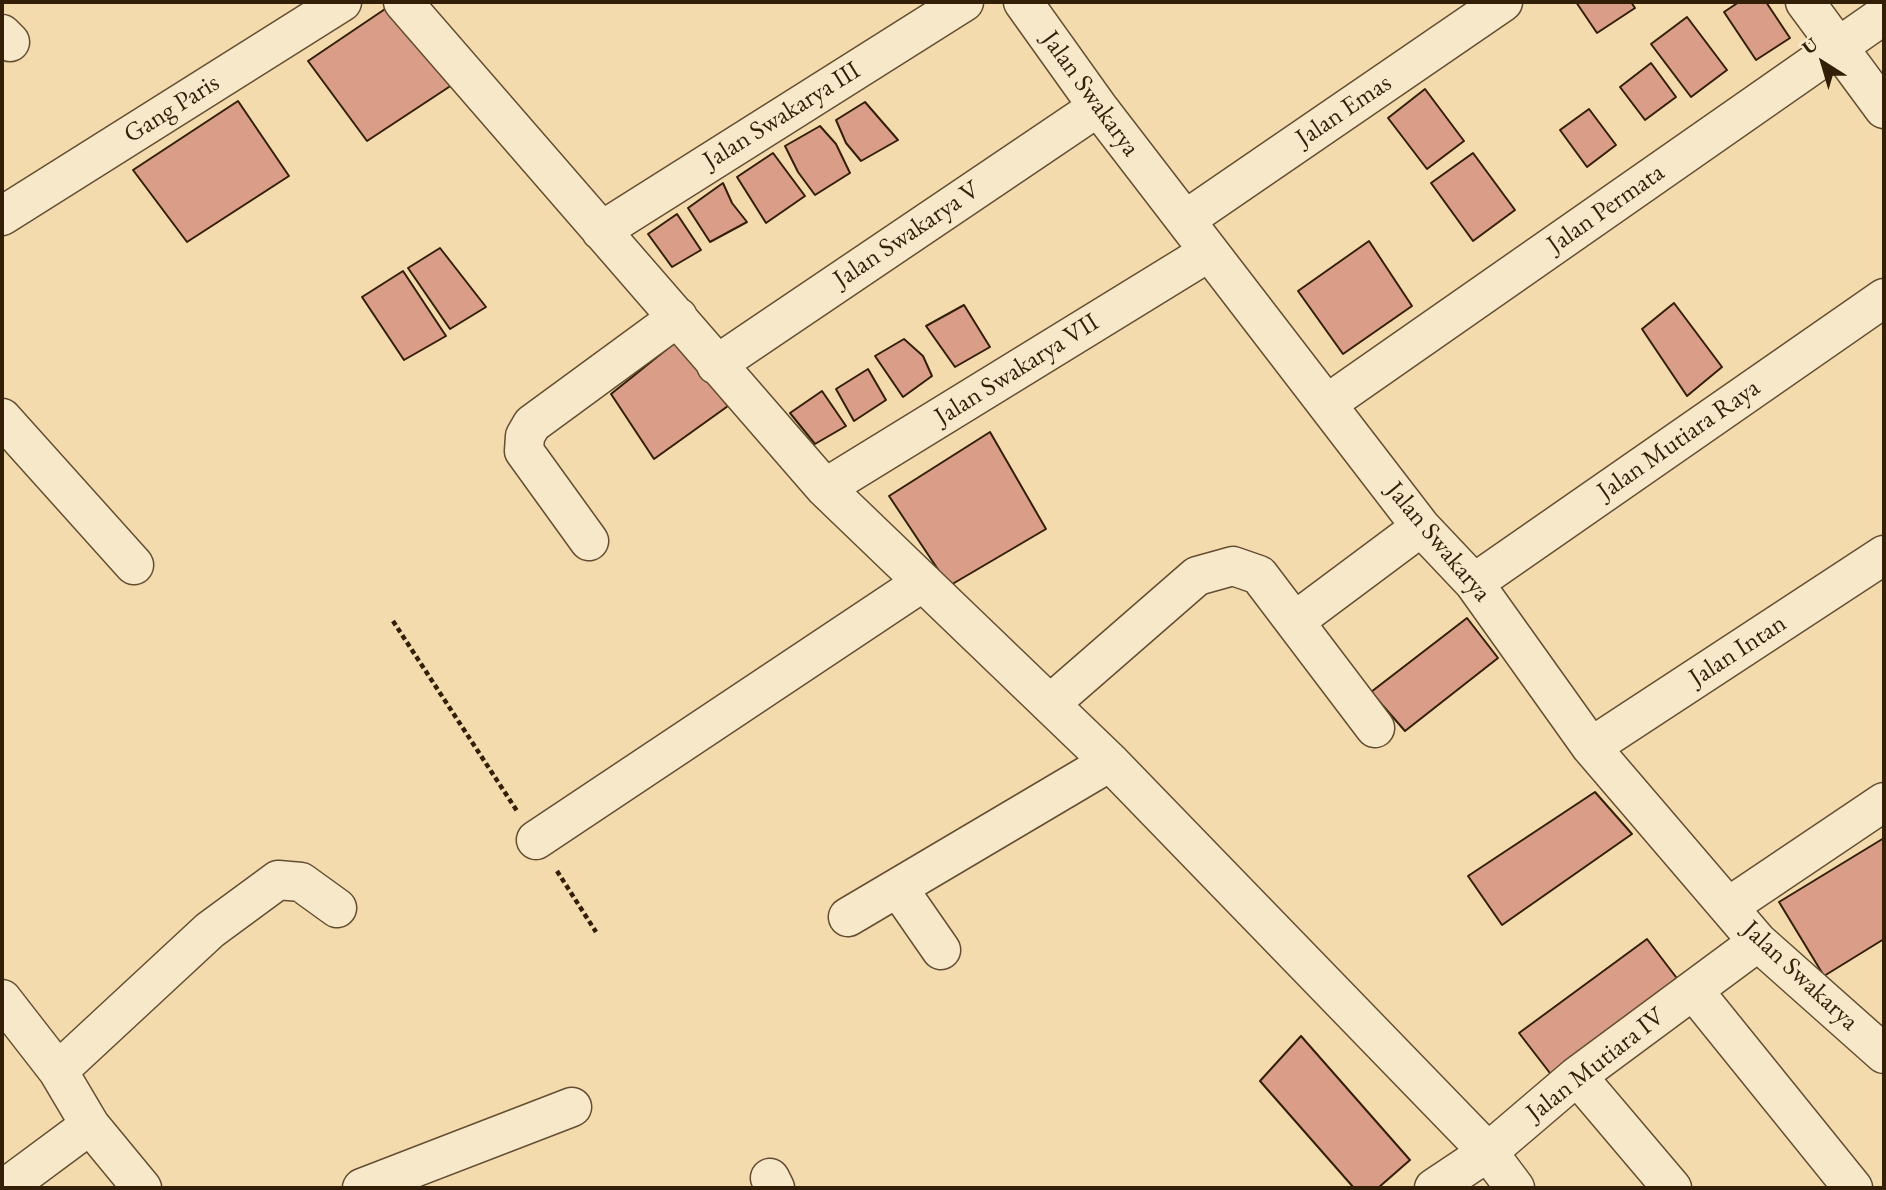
<!DOCTYPE html>
<style>
body{margin:0}
#map{position:relative;width:1886px;height:1190px;overflow:hidden;background:#f3dbad;font-family:"EB Garamond",serif}
canvas{display:block}
.frame{position:absolute;inset:0;border:4px solid #331f08;pointer-events:none}
.north{position:absolute;left:1788px;top:28px;width:70px;height:70px;-webkit-text-stroke:5px #f7e8ca;paint-order:stroke;rotate:323deg;font-size:19px;font-weight:700;line-height:28px;text-align:center;color:#331f08}
.north::after{content:'';display:block;margin:auto;width:24px;height:32px;background:#331f08;clip-path:polygon(50% 0,100% 100%,50% 72%,0 100%)}
</style>
<div id="map">
<canvas width="1886" height="1190"></canvas>
<div class="frame"></div>
<div class="north">U</div>
</div>
<script>
const ctx = document.querySelector('canvas').getContext('2d');
ctx.lineJoin = 'round';
function fill(path, color) { ctx.fillStyle = color; ctx.fill(path, 'evenodd'); }
function strokePath(path, color, width, dash) { ctx.strokeStyle = color; ctx.lineWidth = width; ctx.lineCap = dash ? 'butt' : 'round'; ctx.setLineDash(dash || []); ctx.stroke(path); }
function write(font, color, halo, rows, align = 'center') {
  ctx.font = font + ' "EB Garamond",serif'; ctx.lineWidth = 6; ctx.setLineDash([]); ctx.textBaseline = 'middle'; ctx.strokeStyle = halo; ctx.fillStyle = color; for (const [text, x, y, turn = 0] of rows) {
    ctx.save(); ctx.translate(x, y); ctx.rotate((+turn || 0) * Math.PI / 180); ctx.textAlign = isNaN(turn) ? turn : align; if (halo) ctx.strokeText(text, 0, 0); ctx.fillText(text, 0, 0); ctx.restore();
  }
}
const building = new Path2D(`
 M1576 2H1631L1635 8 1597 33Z
 M1739 2H1766L1790 38 1756 60 1724 12Z
 M391 5 452 85 367 141 308 61Z
 M1687 17 1727 70 1691 97 1651 44Z
 M1651 63 1676 97 1645 120 1620 87Z
 M1425 89 1464 141 1427 169 1388 118Z
 M238 101 289 176 187 242 133 170Z
 M865 102 898 140 861 161 846 143 836 120Z
 M1589 109 1616 145 1587 167 1560 130Z
 M820 126 836 144 850 173 815 195 798 172 785 146Z
 M773 153 805 196 766 223 737 177Z
 M1473 153 1515 210 1473 241 1431 183Z
 M723 183 732 203 747 222 710 242 688 208Z
 M677 214 701 250 672 267 648 234Z
 M1369 241 1412 306 1343 354 1298 291Z
 M440 248 486 307 450 329 408 268Z
 M403 271 446 336 404 360 362 297Z
 M1674 303 1722 367 1687 396 1642 329Z
 M964 305 990 347 955 367 926 326Z
 M904 339 923 356 932 376 903 397 875 356Z
 M677 341 728 406 654 459 611 394Z
 M868 369 886 400 854 421 836 389Z
 M822 391 846 426 815 444 790 413Z
 M990 432 1046 529 949 586 889 496Z
 M1467 618 1498 658 1405 731 1371 692Z
 M1595 792 1632 834 1502 925 1468 876Z
 M1884 838V939L1824 976 1779 902Z
 M1647 939 1679 981 1553 1077 1519 1033Z
 M1301 1036 1410 1160 1378 1188H1354L1260 1081Z`);
fill(building, '#d99d88');
strokePath(building, '#331f08', 2);
const minor = new Path2D(`
 M403 2 825 488 1110 762 1488 1152 1515 1188
 M1023 2 1098 107 1421 527 1474 583 1591 747 1758 942 1884 1054
 M1805 2 1884 109
 M2 34 10 42
 M2 216 342 2
 M1185 220 1503 2
 M601 231 964 2
 M716 365 1098 107
 M1328 403 1884 15
 M2 418 134 565
 M825 488 1209 252
 M589 541 524 451 525 436 532 424 678 317
 M1474 583 1884 298
 M1295 621 1421 527
 M1050 704 1197 576 1233 566 1259 575 1375 728
 M1591 747 1884 555
 M536 840 923 582
 M898 888 941 950
 M1728 907 1884 802
 M848 917 1110 762
 M1693 990 1853 1188
 M2 999 58 1071 90 1125 142 1188
 M58 1071 210 930 278 880 301 882 337 908
 M1577 1076 1672 1188
 M770 1178 775 1188
 M5 1188 90 1125
 M362 1188 572 1107
 M1434 1188 1488 1152 1577 1076 1758 942`);
strokePath(minor, '#634e31', 41);
strokePath(new Path2D(`
 M393 621 517 811
 M557 871 596 932`), '#331f08', 4.5, [5, 3.5]);
strokePath(minor, '#f7e8ca', 38);
write('26px', '#331f08', '#f7e8ca', [
 ["Jalan Swakarya",1090,94,54],
 ["Gang Paris",172,109,-32],
 ["Jalan Emas",1344,111,-34],
 ["Jalan Swakarya III",782,116,-32],
 ["Jalan Permata",1606,209,-35],
 ["Jalan Swakarya V",907,235,-34],
 ["Jalan Swakarya VII",1017,370,-32],
 ["Jalan Mutiara Raya",1679,440,-35],
 ["Jalan Swakarya",1438,542,50],
 ["Jalan Intan",1738,651,-33],
 ["Jalan Swakarya",1800,976,43],
 ["Jalan Mutiara IV",1596,1065,-38]
]);
</script>
